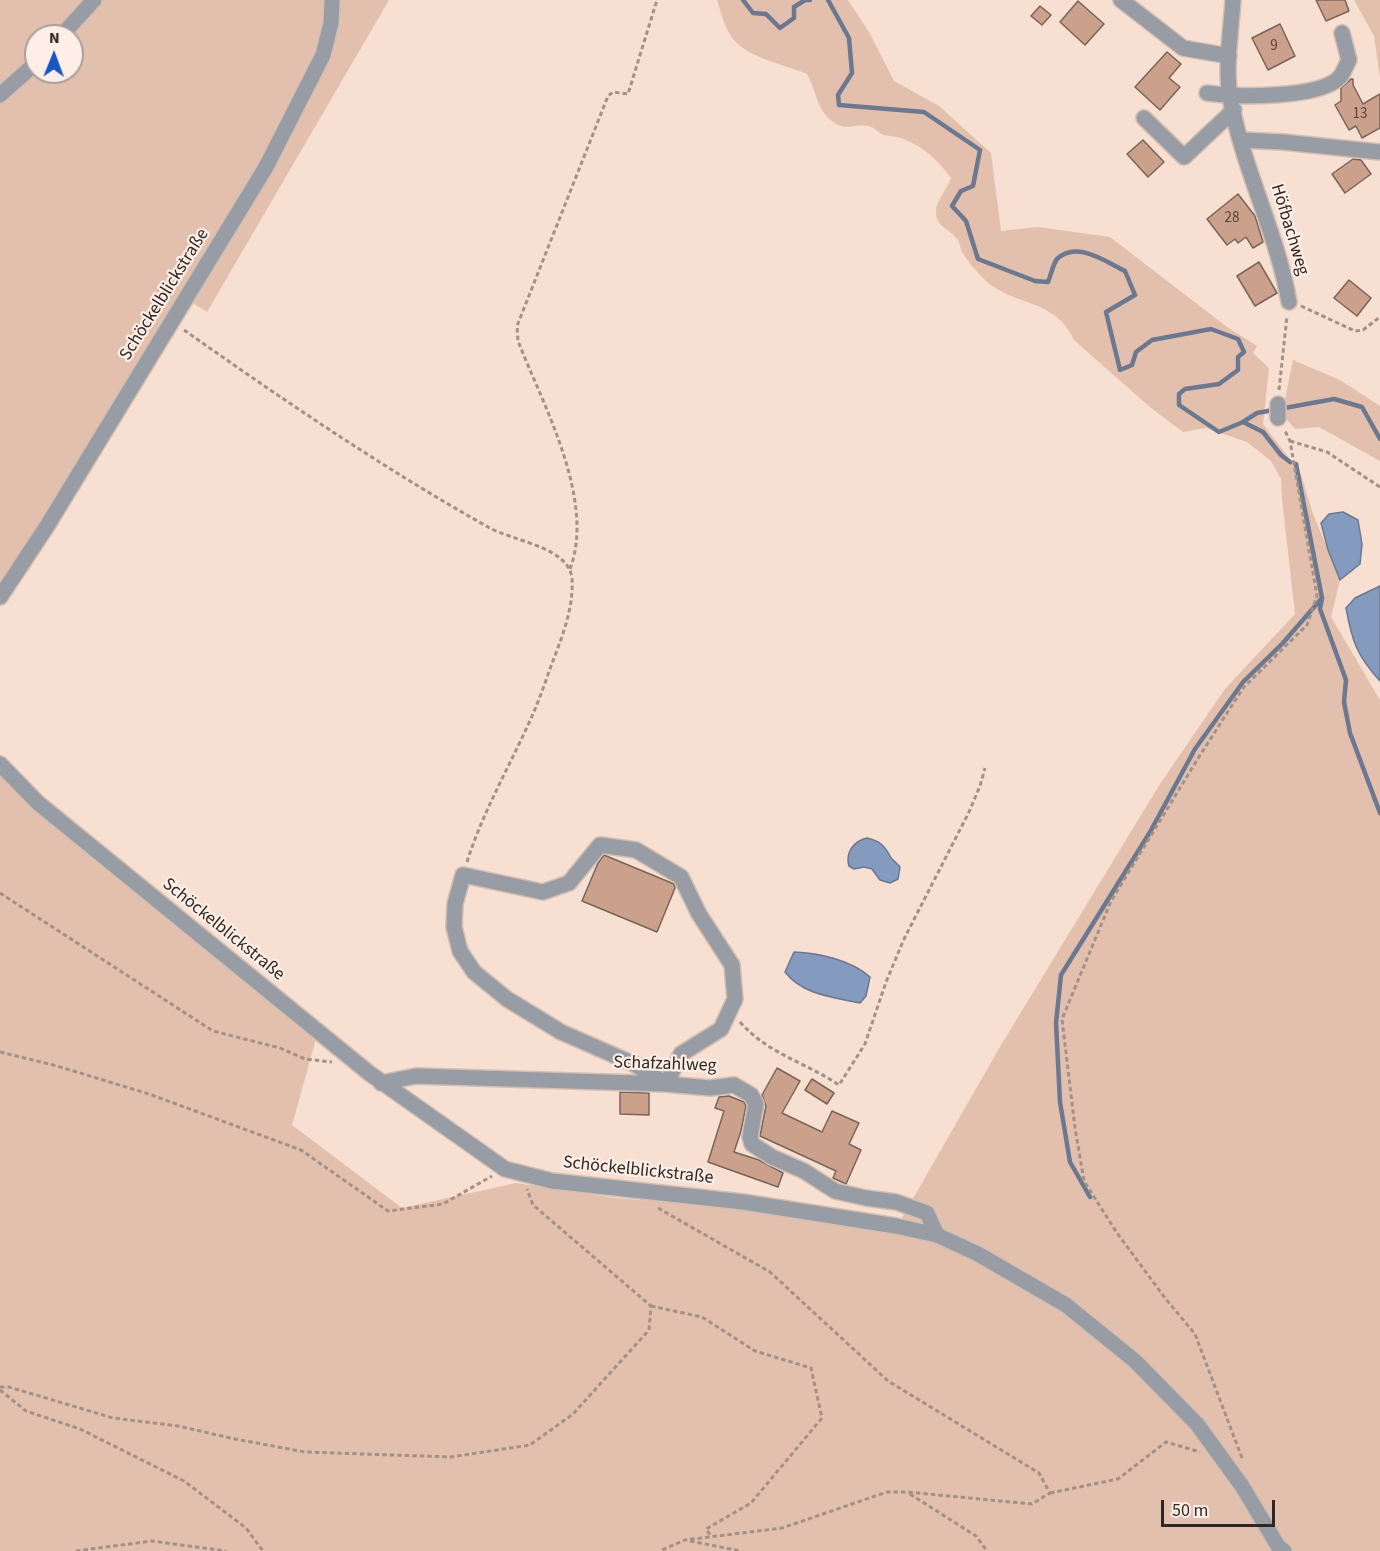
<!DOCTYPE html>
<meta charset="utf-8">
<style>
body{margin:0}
#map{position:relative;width:1380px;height:1551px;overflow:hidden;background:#f7dfd2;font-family:"Source Sans 3",sans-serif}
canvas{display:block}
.north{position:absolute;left:24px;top:24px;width:60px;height:60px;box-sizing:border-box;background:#fdeee7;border:2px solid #ab9e98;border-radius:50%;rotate:1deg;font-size:16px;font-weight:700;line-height:24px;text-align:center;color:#302722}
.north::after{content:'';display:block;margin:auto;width:21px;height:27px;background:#1757c2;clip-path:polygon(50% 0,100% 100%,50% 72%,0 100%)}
.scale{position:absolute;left:1161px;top:1500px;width:114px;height:27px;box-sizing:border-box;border:3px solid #302722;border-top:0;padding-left:8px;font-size:18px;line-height:21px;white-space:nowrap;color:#302722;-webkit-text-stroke:4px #fdeee7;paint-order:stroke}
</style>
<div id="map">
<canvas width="1380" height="1551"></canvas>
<div class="north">N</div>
<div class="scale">50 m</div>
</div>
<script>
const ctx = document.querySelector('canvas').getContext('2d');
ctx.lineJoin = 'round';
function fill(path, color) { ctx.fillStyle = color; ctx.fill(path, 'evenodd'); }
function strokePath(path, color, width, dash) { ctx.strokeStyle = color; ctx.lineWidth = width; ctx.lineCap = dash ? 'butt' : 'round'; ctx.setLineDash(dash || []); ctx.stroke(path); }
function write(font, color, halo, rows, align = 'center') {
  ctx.font = font + ' "Source Sans 3",sans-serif'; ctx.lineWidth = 4.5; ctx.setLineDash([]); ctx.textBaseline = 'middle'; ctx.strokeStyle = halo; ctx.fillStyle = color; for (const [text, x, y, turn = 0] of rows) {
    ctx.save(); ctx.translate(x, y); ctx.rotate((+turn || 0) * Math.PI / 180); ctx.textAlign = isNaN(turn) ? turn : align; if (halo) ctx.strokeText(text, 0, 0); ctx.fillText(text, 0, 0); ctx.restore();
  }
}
fill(new Path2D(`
 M0 0H88L55 36H36V57L0 89Z
 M99 0H325L324 23 314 61 260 164 41 522 0 585V100L36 72H72V36H67Z
 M338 0H389L207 312 190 301 271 170Z
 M717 0H848L869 32 894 81 939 106 991 153 1001 231 1038 227 1110 237 1227 327 1257 346 1253 353 1269 368 1263 424 1301 474 1312 511 1340 580 1331 617 1380 700V1551H0V774L34 808 316 1039 292 1125 402 1208 516 1183 615 1198 743 1208 895 1230 1001 1045 1160 784 1225 689 1295 614 1282 499 1281 479 1271 461 1247 442 1206 428 1183 432 1151 408 1074 340C1054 296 1012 308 982 277 975 270 967 260 962 252 960 248 960 242 957 239 949 228 935 227 936 211 936 200 947 190 951 178 938 160 920 143 897 137 893 136 888 136 884 135 878 133 875 127 868 126 855 124 844 131 833 122 816 109 817 92 807 74 786 65 749 58 734 40 725 29 721 13 717 0Z
 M1354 0H1380V78L1374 36Z
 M1293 360 1340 380 1380 406V461L1319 427 1295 429 1282 414Z`), '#e3c0ae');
const water = new Path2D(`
 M1343 512 1358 520 1362 544 1360 564 1340 580 1328 550 1321 523 1329 514Z
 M1380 586V681C1357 656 1352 641 1346 608L1355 598Z
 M867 838C880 841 884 845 890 856 892 860 897 863 900 867L898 879 890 883 880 880 872 869 864 867 854 869 849 866C845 852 854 841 867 838Z
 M794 952C819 953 851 960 870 977L866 996 860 1003C832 997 803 995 785 972Z`);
fill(water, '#849abe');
strokePath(water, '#6b788f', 1.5);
strokePath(new Path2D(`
 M743 0 753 13 766 14 780 28 794 18V7L805 0H810
 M828 0 849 38 852 73 838 95 839 105 924 112 980 150 973 186 961 191 952 206 966 221 978 259 1035 281 1048 282C1051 275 1053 264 1057 259 1077 240 1106 262 1125 271L1135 295 1106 312 1120 370 1132 365 1136 352 1152 340 1211 329 1238 339 1244 352 1238 357V370L1219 384 1185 389 1179 394V405L1219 432 1243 422 1257 413 1334 399 1362 407 1380 439
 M1243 422 1263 432 1281 455 1290 462
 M1296 464 1322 598 1320 609 1346 680 1344 702 1350 733 1380 813
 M1090 1197 1070 1162 1060 1102 1056 1023 1061 975 1150 832 1195 749 1243 682 1282 644 1322 598`), '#6b788f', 4.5);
const building = new Path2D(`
 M1316 0H1345L1349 11 1326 21Z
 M1078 1 1104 24 1085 45 1060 22Z
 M1040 6 1051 15 1042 25 1031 16Z
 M1280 24 1295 56 1268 70 1252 38Z
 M1167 52 1181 64 1169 78 1180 87 1160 110 1135 87Z
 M1351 79H1353V85L1363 104 1380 94V128L1362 138 1356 126 1349 130 1335 105 1341 101V88Z
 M1143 140 1164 162 1148 177 1127 154Z
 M1353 159 1361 160 1371 174 1345 193 1332 174Z
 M1238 194 1255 216 1263 242 1253 248 1246 237 1238 243 1235 239 1227 245 1207 219Z
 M1259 262 1277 293 1255 306 1237 276Z
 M1349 280 1371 298 1357 316 1334 298Z
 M604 855 674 884 675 888 657 932 582 901 598 863Z
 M777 1068 800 1081 782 1113 822 1132 832 1111 859 1123 849 1144 861 1150 846 1184 833 1178 836 1171 760 1136 766 1106 762 1095Z
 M812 1079 834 1093 827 1104 805 1090Z
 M620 1092 649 1093V1115L620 1114Z
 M729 1096 744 1102 746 1106 741 1131 734 1152 759 1160 783 1173 778 1187 708 1162 724 1111 715 1108 719 1097Z`);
fill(building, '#cca18c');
strokePath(building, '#796459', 1.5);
const minor = new Path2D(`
 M1121 0 1183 48 1229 56
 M1233 0C1231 31 1225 66 1230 97 1242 167 1277 232 1289 302
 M61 36 94 0
 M1207 93C1236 97 1320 99 1340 77 1344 72 1346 65 1349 60L1342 33
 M0 95 36 63
 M1144 118 1184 157 1234 110
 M1242 140 1283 142 1380 152
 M1278 404V418
 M0 597 47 526 266 167 323 55 331 23 332 0
 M0 764 38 803 369 1073 505 1169 552 1181 743 1202 896 1226 937 1235 978 1254 1066 1305 1135 1361 1197 1424 1242 1486 1278 1546 1284 1551
 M600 845 636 850 681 877 699 914 732 965 735 999 721 1029 681 1054 666 1084 634 1064 561 1032 507 999 474 972 460 951 454 927 455 904 463 875 543 892 569 883Z
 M381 1083 416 1076 666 1084 710 1088 734 1085 751 1095 756 1104 750 1137 752 1144 772 1157 804 1171 835 1191 866 1198 896 1202 927 1213 937 1235`);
strokePath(minor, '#d3beb2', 18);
strokePath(new Path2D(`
 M1301 306 1355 331 1363 330 1380 317
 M184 330C282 399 383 468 488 527 512 541 570 547 572 579 574 608 561 640 551 666 544 686 537 706 528 725 507 771 482 814 467 862
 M1279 390 1287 316
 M1290 441 1327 452 1380 487
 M570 569C596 500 543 405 518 341L517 326 608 96 613 92 628 94 657 0
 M0 893 213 1031 280 1048 305 1059 332 1062
 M740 1022C768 1054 805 1062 839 1085L865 1044 886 982 904 939 969 812 980 786 985 768
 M0 1052 57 1066 149 1094 301 1150 388 1211 443 1204 492 1176
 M658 1208 770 1272 888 1381 1039 1473 1050 1493 1032 1504 907 1492H887L782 1528 685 1540 660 1551
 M651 1306 702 1317 755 1351 811 1368 822 1418 751 1503 706 1529 711 1536
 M0 1387H9L113 1418 178 1426 235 1439 305 1452 451 1457 530 1445 573 1414 649 1330 651 1306 533 1205 527 1189
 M0 1390 26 1411 80 1429 184 1481 246 1528 263 1551
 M1242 1458 1195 1334 1165 1298 1117 1233 1084 1181 1075 1128 1062 1019 1111 901 1197 760 1243 688 1307 625 1317 596 1290 441 1284 429
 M1050 1493 1118 1479 1166 1442 1200 1452
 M910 1494 976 1536 987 1551
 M690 1541 741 1551
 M76 1551 152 1541 226 1551`), '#a39187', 3, [4.5, 3]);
strokePath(minor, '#979ca5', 15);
write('15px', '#57463c', null, [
 ["9",1274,47],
 ["13",1360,115],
 ["28",1232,219]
]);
write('18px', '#302722', '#fdeee7', [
 ["Höfbachweg",1289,230,73],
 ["Schöckelblickstraße",165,295,-58],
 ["Schöckelblickstraße",223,930,39],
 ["Schafzahlweg",665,1065,2],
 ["Schöckelblickstraße",638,1171,6]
]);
</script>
